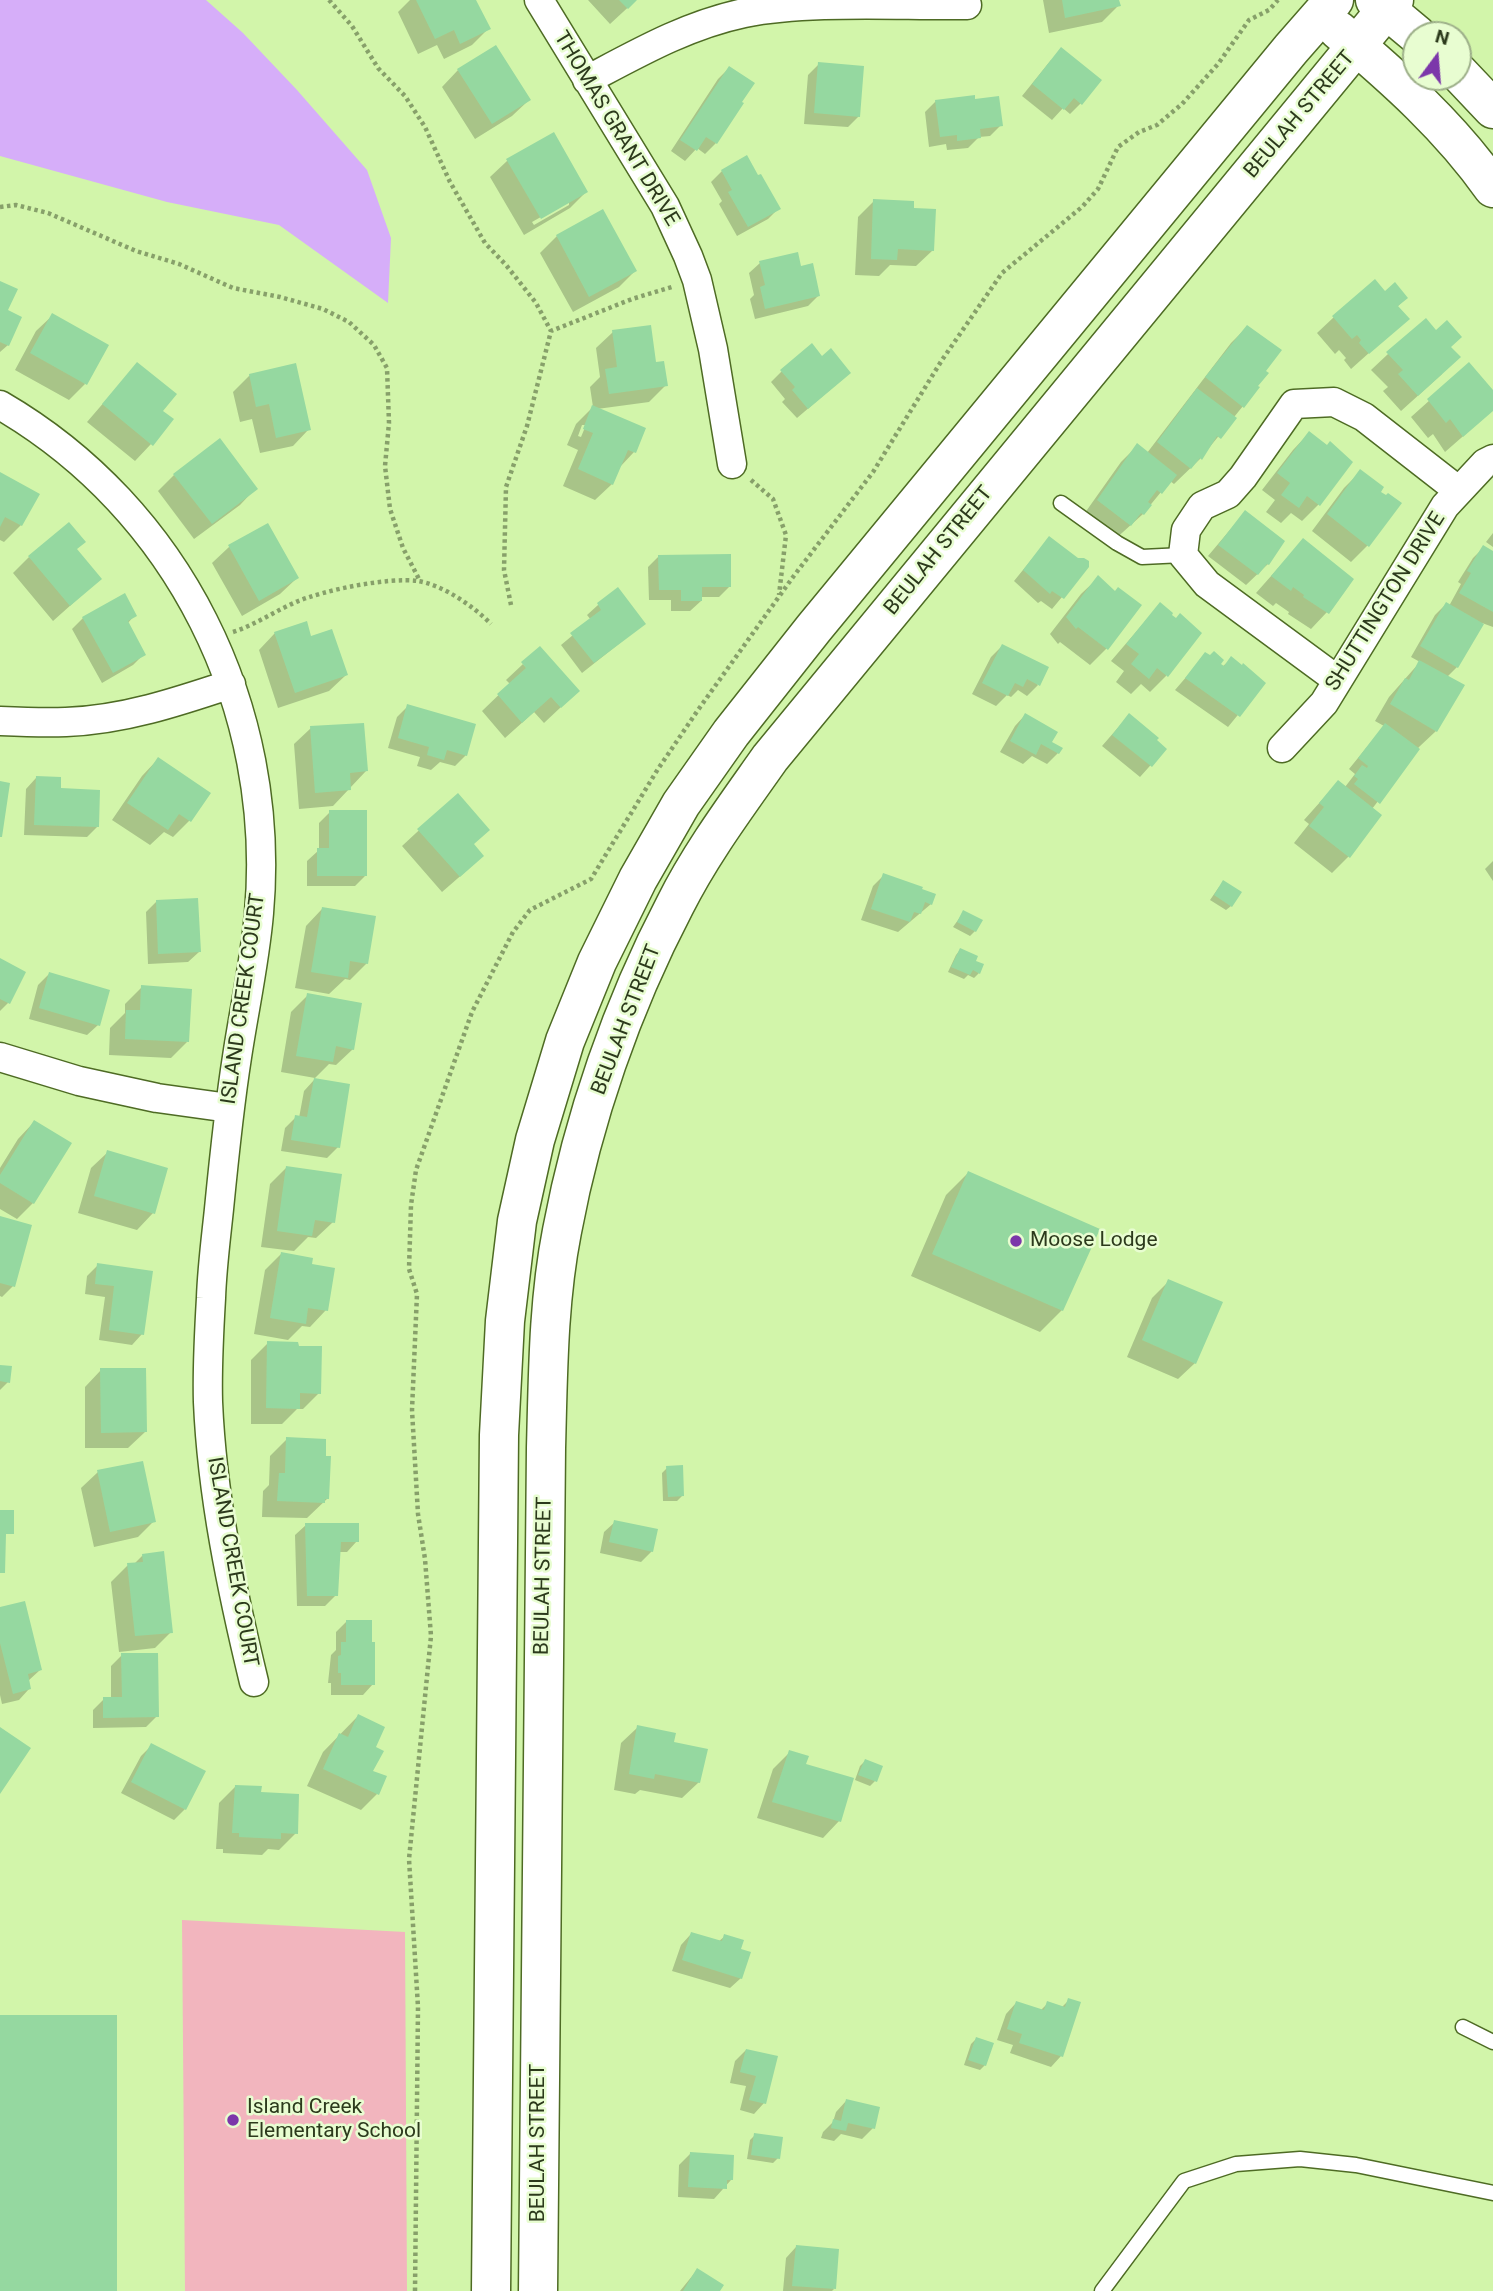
<!DOCTYPE html>
<style>
body{margin:0}
#map{position:relative;width:1493px;height:2291px;overflow:hidden;background:#d2f5aa;font-family:Roboto,sans-serif}
canvas{display:block}
.north{position:absolute;left:1402px;top:21px;width:70px;height:70px;box-sizing:border-box;background:#e8fdd1;border:2px solid #9daf89;border-radius:50%;rotate:16deg;font-size:19px;font-weight:700;line-height:28px;text-align:center;color:#2c3a1c}
.north::after{content:'';display:block;margin:auto;width:24px;height:32px;background:#7c37aa;clip-path:polygon(50% 0,100% 100%,50% 72%,0 100%)}
</style>
<div id="map">
<canvas width="1493" height="2291"></canvas>
<div class="north">N</div>
</div>
<script>
const ctx = document.querySelector('canvas').getContext('2d');
ctx.lineJoin = 'round';
function fill(path, color) { ctx.fillStyle = color; ctx.fill(path, 'evenodd'); }
function strokePath(path, color, width, dash) { ctx.strokeStyle = color; ctx.lineWidth = width; ctx.lineCap = dash ? 'butt' : 'round'; ctx.setLineDash(dash || []); ctx.stroke(path); }
function write(font, color, halo, rows, align = 'center') {
  ctx.font = font + ' Roboto,sans-serif'; ctx.lineWidth = 5; ctx.setLineDash([]); ctx.textBaseline = 'middle'; ctx.strokeStyle = halo; ctx.fillStyle = color; for (const [text, x, y, turn = 0] of rows) {
    ctx.save(); ctx.translate(x, y); ctx.rotate((+turn || 0) * Math.PI / 180); ctx.textAlign = isNaN(turn) ? turn : align; if (halo) ctx.strokeText(text, 0, 0); ctx.fillText(text, 0, 0); ctx.restore();
  }
}
fill(new Path2D(`
 M182 1920 405 1932 407 2291H185Z`), '#f2b5be');
fill(new Path2D(`
 M0 0H206L243 33 297 90 367 170 391 238 388 303 279 225 167 202 0 156Z`), '#d6aef9');
fill(new Path2D(`
 M410 0H474L488 29 472 45 444 59 437 45 418 54 398 12Z
 M588 0H636L610 24Z
 M1043 0H1118L1119 5 1102 22 1049 33Z
 M1051 60 1081 103 1070 114 1063 108 1052 120 1022 96Z
 M819 64 859 116 848 127 804 124 808 75Z
 M729 68 716 143 705 154 697 148 685 161 671 151 718 79Z
 M458 70 529 100 512 116 475 139 442 87Z
 M936 101H974L1001 125 990 136 979 137 968 148 947 150 946 144 929 147 925 112Z
 M553 134 586 192 570 208 524 235 490 177 507 161ZM569 201V205L534 225 532 222Z
 M746 158 779 208 768 219 737 236 719 204 722 201 711 182 722 171Z
 M874 201 912 210 933 250 916 266 890 265 879 276 855 275 858 217Z
 M603 211 635 271 619 287 573 312 540 253 557 236Z
 M760 263 819 295 808 306 755 319 750 299 754 295 749 273Z
 M0 283 6 311 8 345 0 352Z
 M1384 293 1406 298 1397 307 1407 319 1351 369 1344 360 1346 358 1339 350 1335 354 1317 333 1334 317Z
 M53 315 85 384 69 400 15 370 36 331Z
 M1247 327 1243 406 1200 459 1174 484 1170 481 1143 514 1113 541 1082 517 1121 462 1137 446 1147 453 1231 343Z
 M613 332 654 364 666 385 649 402 597 409 634 452 619 468 612 484 595 500 563 486 578 450 567 445 576 424 593 407 590 387 600 377 596 348ZM582 425H586L581 437 578 436Z
 M1449 347 1442 374 1401 411 1383 391 1388 387 1371 370 1388 354Z
 M137 364 161 411 151 444 135 461 87 422Z
 M1469 365 1493 393V410L1445 452 1433 434 1428 438 1411 417Z
 M782 371 838 383 797 418 782 402 785 399 771 382Z
 M250 375 309 429 293 446 260 453 252 419 240 422 233 392Z
 M1309 433 1351 462 1318 505 1302 521 1291 513 1281 523 1266 512 1275 500 1262 490 1293 450Z
 M1360 472 1368 545 1351 562 1312 531 1344 488Z
 M0 474 38 495 21 525 4 542 0 540Z
 M174 475 256 488 240 505 194 539 158 491Z
 M1245 512 1268 564 1246 585 1208 556Z
 M267 526 297 578 280 594 242 616 212 563 229 547Z
 M1493 533V547L1486 542Z
 M1049 538 1087 567 1052 609 1041 601 1038 603 1014 581Z
 M1303 540 1327 612 1311 629 1288 614 1289 612 1276 603 1273 606 1256 593Z
 M1484 547 1493 553V627L1482 623 1457 667 1447 677 1436 731 1419 747 1372 809 1379 815 1348 857 1332 873 1294 843 1309 824 1304 820 1338 782 1345 787 1355 774 1349 769 1384 726 1375 721 1389 697 1420 662 1411 657 1435 615 1446 604 1449 606 1461 584 1458 582 1473 558Z
 M659 556 730 586 719 597H700L701 601 690 611H671V600H649L648 567Z
 M29 557 100 579 53 621 13 573Z
 M1098 578 1115 592 1140 605 1106 649 1090 665 1060 642 1058 644 1050 634 1081 594Z
 M618 590 644 624 582 673 561 645 591 620 587 615 598 605Z
 M1160 604 1166 676 1150 692 1141 684 1131 694 1116 682 1124 671 1111 661Z
 M135 615 127 624 144 654 133 665 102 683 72 629 83 618Z
 M275 633 310 638 346 675 329 691 278 708 259 650Z
 M1002 646 1038 685 1027 696 1018 690 1011 697 1007 695 996 706 972 694 991 657Z
 M1206 654 1222 667 1231 659 1264 683 1228 727 1175 690Z
 M523 664 561 707 544 723 534 712 505 738 482 711 510 684 506 680Z
 M408 706 466 755 455 766 440 762 431 770 417 766 420 757 388 748 397 717Z
 M1025 715 1058 753 1047 764 1032 756 1023 764 1000 752 1015 726Z
 M1129 715 1165 749 1140 777 1102 746Z
 M311 728 366 771 333 806 299 809 294 744Z
 M158 759 208 793 189 821 173 837 164 832 150 845 112 820 142 776Z
 M36 778 59 790 98 826 87 837 24 835 26 789Z
 M457 795 473 845 465 872 442 892 402 846Z
 M330 812 365 876 355 886H307V861L319 850V823Z
 M1493 861V881L1485 869Z
 M884 875 931 904 898 932 861 920 873 886Z
 M1219 887 1231 906 1226 910 1210 900Z
 M157 901 199 952 188 962 148 964 146 912Z
 M322 909 367 963 350 980 345 979 329 994 295 988 306 926Z
 M963 913 975 931 970 936 953 927Z
 M960 950 974 961 979 973 974 978 968 975 964 979 948 972 956 955Z
 M0 960 8 1003 0 1011Z
 M49 974 98 1025 87 1035 29 1019 38 985Z
 M142 987 187 1042 171 1058 109 1055 110 1028 125 1013V1004Z
 M308 995 353 1049 336 1065 329 1064 315 1078 281 1072 291 1012Z
 M314 1080 338 1147 327 1158 281 1151 285 1128 296 1117 299 1118 304 1091Z
 M34 1122 33 1203 17 1219 0 1209V1168L18 1139Z
 M108 1152 153 1213 137 1230 78 1213 91 1168Z
 M287 1167 333 1222 316 1238 308 1237 294 1251 261 1247 270 1184Z
 M968 1173 1062 1310 1040 1332 911 1276 946 1195Z
 M0 1218 13 1286 2 1297 0 1296Z
 M281 1254 310 1265 326 1310 310 1327 302 1326 288 1340 254 1334 265 1270Z
 M98 1265 151 1272 142 1334 132 1345 99 1340 105 1297 85 1294 87 1276Z
 M1169 1281 1195 1363 1178 1379 1127 1357 1152 1298Z
 M268 1343 319 1393 303 1409H297L282 1424H251V1360Z
 M0 1367 8 1382 0 1390Z
 M101 1370 145 1432 128 1448H85V1387Z
 M287 1439 328 1498 307 1518 262 1517 263 1491 269 1485 270 1456Z
 M667 1468 682 1496 677 1501H663L662 1473Z
 M98 1472 154 1521 138 1537 94 1547 81 1488Z
 M615 1522 652 1551 641 1562 600 1553 604 1532Z
 M306 1525 357 1541 347 1552H339L336 1595 325 1606H297L295 1535Z
 M143 1555 171 1632 155 1648 119 1652 111 1582 128 1565 134 1564Z
 M0 1609 40 1670 28 1681 29 1689 19 1700 2 1704 0 1695Z
 M347 1621 373 1684 363 1695H331V1683H328L331 1655 336 1650V1632Z
 M122 1655 157 1716 146 1727 93 1728V1710L104 1699H111V1666Z
 M358 1716 374 1748 371 1772 377 1794 361 1810 307 1786 323 1752Z
 M638 1727 672 1744 699 1782 682 1798 640 1790 635 1794 614 1790 621 1743Z
 M152 1745 185 1809 174 1820 121 1793 141 1756Z
 M790 1752 804 1766 839 1821 823 1838 757 1818 773 1769Z
 M865 1761 875 1781 870 1786 855 1780 860 1766Z
 M235 1787 259 1794 296 1833 279 1850 268 1849 262 1855 223 1853V1849H216L219 1803Z
 M691 1934 718 1942 725 1936 739 1950 741 1978 730 1988 672 1971 681 1945Z
 M1069 2000 1061 2056 1051 2067 1010 2053 1013 2045 997 2040 1006 2014 1016 2003 1040 2011 1048 2003 1061 2008Z
 M976 2039 985 2065 980 2070 964 2065 971 2044Z
 M746 2050 776 2058 764 2103 754 2114 740 2110 746 2086 730 2083 735 2061Z
 M846 2101 873 2128 862 2139 841 2134 834 2141 821 2138 823 2132 833 2122 836 2112Z
 M755 2135 778 2158 773 2163 747 2159 750 2140Z
 M690 2154 731 2180 714 2199 678 2197 679 2165Z
 M796 2247 834 2289 832 2291H783L786 2258Z
 M697 2270 719 2291H680Z`), '#0003');
fill(new Path2D(`
 M416 0H476L491 29 460 44 454 30 435 39Z
 M619 0H637L628 9Z
 M1062 0H1119L1121 6 1065 18Z
 M496 45 531 100 492 124 457 69Z
 M1061 47 1102 80 1082 105 1074 98 1064 110 1032 84Z
 M818 62 864 66 860 117 814 113Z
 M729 66 755 83 742 102 744 103 717 144 706 137 697 151 680 140Z
 M975 95V99L999 96 1003 126 980 129 981 138 957 141V135L940 137 935 100Z
 M554 132 588 192 541 219 506 159Z
 M747 155 758 175 761 174 781 209 748 227 728 192 732 190 721 170Z
 M873 199 914 201V208L936 209 934 251 898 249 897 260 871 259Z
 M603 209 637 271 589 297 556 235Z
 M798 252 801 266 813 263 820 296 765 309 760 287 765 285 759 261Z
 M1375 279 1385 291 1395 282 1408 298 1398 306 1410 319 1369 354 1359 343 1361 340 1357 335 1352 339 1332 316Z
 M0 281 18 289 8 310 22 317 9 346 0 342Z
 M52 313 109 345 87 385 30 353Z
 M1426 318 1436 330 1447 320 1462 337 1451 347 1461 357 1418 396 1398 374 1403 370 1386 352Z
 M651 325 656 362 664 361 668 386 609 394 605 369 617 367 612 330Z
 M1247 325 1282 350 1266 371 1269 373 1258 386 1260 387 1244 408 1205 377Z
 M812 343 822 356 831 348 851 373 808 409 792 390 795 387 780 370Z
 M137 362 177 394 163 411 174 419 153 446 102 404Z
 M1469 362 1493 390V411L1463 437 1450 419 1446 423 1427 399Z
 M296 363 311 430 276 438 269 404 256 407 249 374Z
 M1197 388 1237 418 1221 439 1217 436 1202 460 1200 458 1191 469 1157 442Z
 M592 405 646 428 636 453 628 450 613 485 578 469 593 433 583 429Z
 M1309 431 1327 445 1330 441 1353 462 1320 506 1307 496 1299 508 1281 495 1290 483 1277 473Z
 M220 438 258 489 212 524 173 474Z
 M1137 443 1177 475 1162 494 1157 490 1148 502 1152 505 1144 515 1141 513 1131 526 1097 500Z
 M1360 469 1384 487 1381 492 1386 495 1388 493 1402 503 1369 547 1327 514Z
 M0 472 40 494 22 526 5 517 0 527Z
 M1245 510 1285 541 1269 565 1267 564 1258 575 1218 545Z
 M69 522 86 542 77 549 102 579 70 606 28 556Z
 M268 523 299 578 259 601 228 545Z
 M1049 536 1078 558H1084L1089 561V567L1064 599 1052 591 1050 594 1023 570Z
 M1303 538 1354 579 1329 614 1303 597 1304 595 1293 587 1291 591 1271 576Z
 M1483 545 1493 551V612L1459 593 1471 573 1467 571Z
 M731 554V587H702V601H681V590H659L658 555Z
 M1098 575 1115 591 1118 587 1142 605 1108 650 1078 627 1076 629 1066 617Z
 M618 587 646 624 594 663 570 633 601 610 597 603Z
 M125 593 137 616 128 621 146 655 113 673 82 617Z
 M1160 602 1173 613 1172 615 1176 618 1180 613 1202 633 1168 677 1157 668 1149 679 1131 664 1139 654 1126 644Z
 M1446 602 1484 624 1458 668 1420 646Z
 M307 621 311 636 332 629 348 675 295 693 274 632Z
 M1002 644 1049 667 1040 686 1027 679 1023 687 1015 683 1008 696 982 683Z
 M540 646 580 691 561 708 551 697 522 723 497 694 526 668 521 662Z
 M1214 651 1224 660 1221 664 1224 666 1231 656 1242 665 1243 663 1266 683 1240 717 1185 678 1205 652 1210 655Z
 M1419 660 1465 685 1437 732 1390 704 1405 678 1409 680Z
 M407 704 476 724 467 756 447 750 444 760 427 755 429 747 398 738Z
 M1025 713 1058 732 1052 742 1063 748 1059 754 1041 744 1036 755 1010 741Z
 M1129 713 1159 738 1157 740 1167 749 1152 767 1112 735Z
 M364 723 368 771 350 773 351 790 315 793 310 726Z
 M1385 723 1420 749 1380 804 1354 784 1358 779 1354 776 1362 765 1367 768 1368 766 1358 758Z
 M158 757 211 793 191 822 179 814 168 830 127 803Z
 M36 776 61 777V788L100 790 99 827 34 825Z
 M1338 780 1382 815 1350 858 1309 826 1324 807 1319 803Z
 M0 781 10 783 2 837H0Z
 M458 793 490 830 474 844 484 856 460 877 417 829Z
 M329 810H367V876H317V848H329Z
 M883 873 923 887 922 889 936 894 932 905 925 902 921 914 914 912 910 922 871 909Z
 M1223 880 1242 892 1232 907 1214 895Z
 M198 898 201 952 158 954 156 900Z
 M322 907 376 916 368 964 350 961 348 978 311 972Z
 M963 910 983 920 976 932 957 922Z
 M960 948 978 956 976 961 984 964 980 974 973 970 970 975 951 967Z
 M0 958 26 972 10 1004 0 999Z
 M49 972 110 990 100 1026 39 1008Z
 M141 985 192 989 189 1042 125 1039 126 1010H140Z
 M307 993 362 1003 354 1050 336 1046 333 1062 296 1056Z
 M314 1078 350 1084 340 1148 291 1140 295 1115 307 1117Z
 M34 1120 72 1143 34 1204 0 1183V1175Z
 M107 1150 168 1168 155 1214 94 1196Z
 M286 1166 342 1174 335 1223 315 1220 312 1236 277 1231Z
 M968 1171 1100 1229 1063 1311 932 1254Z
 M0 1216 32 1225 15 1287 0 1283Z
 M281 1252 313 1258 312 1264 335 1268 328 1311 308 1308 306 1324 270 1318Z
 M97 1263 153 1271 144 1335 109 1330 114 1286 95 1284Z
 M1168 1279 1223 1302 1196 1364 1142 1340Z
 M267 1341 298 1342 299 1346H322L321 1394 300 1393V1409L266 1408Z
 M0 1365 12 1366 10 1383 0 1381Z
 M100 1368H146L147 1432 101 1433Z
 M286 1437 326 1439V1456H331L329 1499H325V1503L277 1501 279 1473H285Z
 M143 1461 156 1522 110 1532 97 1470Z
 M683 1465 684 1496 668 1497 666 1466Z
 M0 1510H14V1534H6L5 1573H0Z
 M614 1520 658 1529 653 1552 609 1542Z
 M305 1523H359V1542H341L338 1596H307Z
 M164 1551 173 1633 135 1636 127 1563 143 1562 142 1554Z
 M25 1601 42 1670 28 1674 31 1689 13 1694 0 1643V1607Z
 M346 1620H372V1642H375V1685H341V1673H338V1656L341 1655V1642H346Z
 M121 1653H158L159 1717 103 1718V1697H122Z
 M358 1714 385 1727 376 1747 384 1751 373 1771 387 1776 379 1795 323 1769 339 1733 348 1737Z
 M637 1725 676 1733 674 1742 708 1749 700 1783 655 1774 654 1779 629 1774Z
 M0 1727 31 1748 0 1794Z
 M151 1743 206 1771 186 1810 131 1782Z
 M789 1750 809 1756 806 1764 854 1778 841 1822 772 1802Z
 M865 1759 883 1766 877 1782 858 1775Z
 M235 1785 262 1786 261 1792 299 1794 298 1834 281 1833V1839L239 1837V1833H232Z
 M691 1932 722 1941 724 1934 744 1940 741 1949 751 1952 742 1979 682 1960Z
 M1068 1998 1081 2002 1063 2057 1019 2043 1022 2034 1007 2029 1016 2001 1044 2010 1047 2001 1065 2007Z
 M0 2015H117V2291H0Z
 M976 2037 994 2043 986 2066 968 2060Z
 M746 2049 778 2056 766 2104 749 2100 756 2076 740 2072Z
 M846 2099 880 2107 875 2129 848 2123 846 2131 831 2128 833 2119 841 2121Z
 M754 2133 783 2137 780 2159 751 2155Z
 M690 2152 734 2155 733 2180H727V2189L688 2187Z
 M796 2245 839 2249 836 2289 792 2286Z
 M697 2268 724 2285 720 2291H683Z`), '#95d8a0');
const lane = new Path2D(`
 M1061 503 1117 543 1142 557 1183 555
 M1463 2027 1493 2042
 M1102 2291 1184 2181 1236 2164 1300 2159 1356 2165 1493 2193`);
const street = new Path2D(`
 M539 0 665 206 688 256 697 280 713 349 732 464
 M587 80C638 53 687 25 744 13 811 0 897 6 967 5
 M0 405C179 509 277 708 259 913 255 961 244 1010 237 1057 229 1108 224 1158 219 1209 216 1238 212 1268 211 1298 209 1332 207 1368 208 1402 212 1496 232 1591 254 1682
 M1336 679 1207 584 1183 555 1186 530 1202 506 1228 494 1243 477 1294 404 1334 402 1364 417 1459 491
 M0 721C22 722 44 723 66 722 123 720 177 702 231 684
 M1282 748 1324 703 1445 506 1485 463 1493 459
 M0 1057 79 1081 157 1098 229 1108`);
const secondary = new Path2D(`
 M1375 0 1417 35
 M1338 30C1395 78 1450 127 1493 188
 M1458 72 1493 109
 M491 2291 499 1435 505 1321 517 1221 535 1140 565 1041 597 962 638 879 681 804 731 733 814 628 1291 49 1334 0
 M538 2291 546 1448C548 1375 548 1302 562 1231 583 1119 622 1006 675 905 701 853 737 805 770 758L1394 0`);
strokePath(lane, '#4e6b24', 17);
strokePath(street, '#4e6b24', 31);
strokePath(secondary, '#4e6b24', 41);
strokePath(new Path2D(`
 M329 0 352 26 378 68 405 96 425 127 450 182 485 243 506 265 536 303 551 331
 M1447 27 1458 35
 M0 207 16 205 48 213 136 251 179 264 233 288 280 297 323 309 349 322 374 345 387 368 389 423 385 466 390 509 403 548 420 581
 M751 480 773 499 786 535 779 595
 M511 605 504 570 506 487 527 426 551 331 632 299 672 287
 M233 632C255 625 275 611 296 602 324 590 388 577 418 581 443 585 473 606 491 624
 M415 2291 418 2007 409 1859 431 1636 425 1559 418 1514 412 1410 417 1294 409 1269 411 1205 416 1170 472 1012 513 932 530 910 591 879 658 769 698 710 793 577 873 472 942 360 1002 273 1082 207 1098 189 1118 147 1139 132 1157 125 1182 104 1218 64 1249 20 1269 10 1278 0`), '#87a06a', 4.5, [3.5, 3.5]);
strokePath(lane, '#fff', 14);
strokePath(street, '#fff', 28);
strokePath(secondary, '#fff', 38);
for (const [x, y, r, color] of [
 [1016,1241,7,"#7c37aa"],
 [233,2120,7,"#7c37aa"]
]) { const dot = new Path2D(); dot.arc(x, y, r, 0, 2 * Math.PI); ctx.fillStyle = color; ctx.fill(dot); strokePath(dot, '#e8fdd1', 2.5); }
write('21px', '#2c3a1c', '#e8fdd1', [
 ["BEULAH STREET",1300,115,-50],
 ["THOMAS GRANT DRIVE",616,129,59],
 ["BEULAH STREET",939,551,-51],
 ["SHUTTINGTON DRIVE",1386,602,-58],
 ["ISLAND CREEK COURT",244,999,-82],
 ["BEULAH STREET",627,1020,-69],
 ["ISLAND CREEK COURT",232,1562,80],
 ["BEULAH STREET",544,1576,-89],
 ["BEULAH STREET",539,2143,-90]
]);
write('21px', '#2c3a1c', '#e8fdd1', [
 ["Moose Lodge",1030,1241],
 ["Island Creek",247,2108],
 ["Elementary School",247,2132]
], 'left');
</script>
